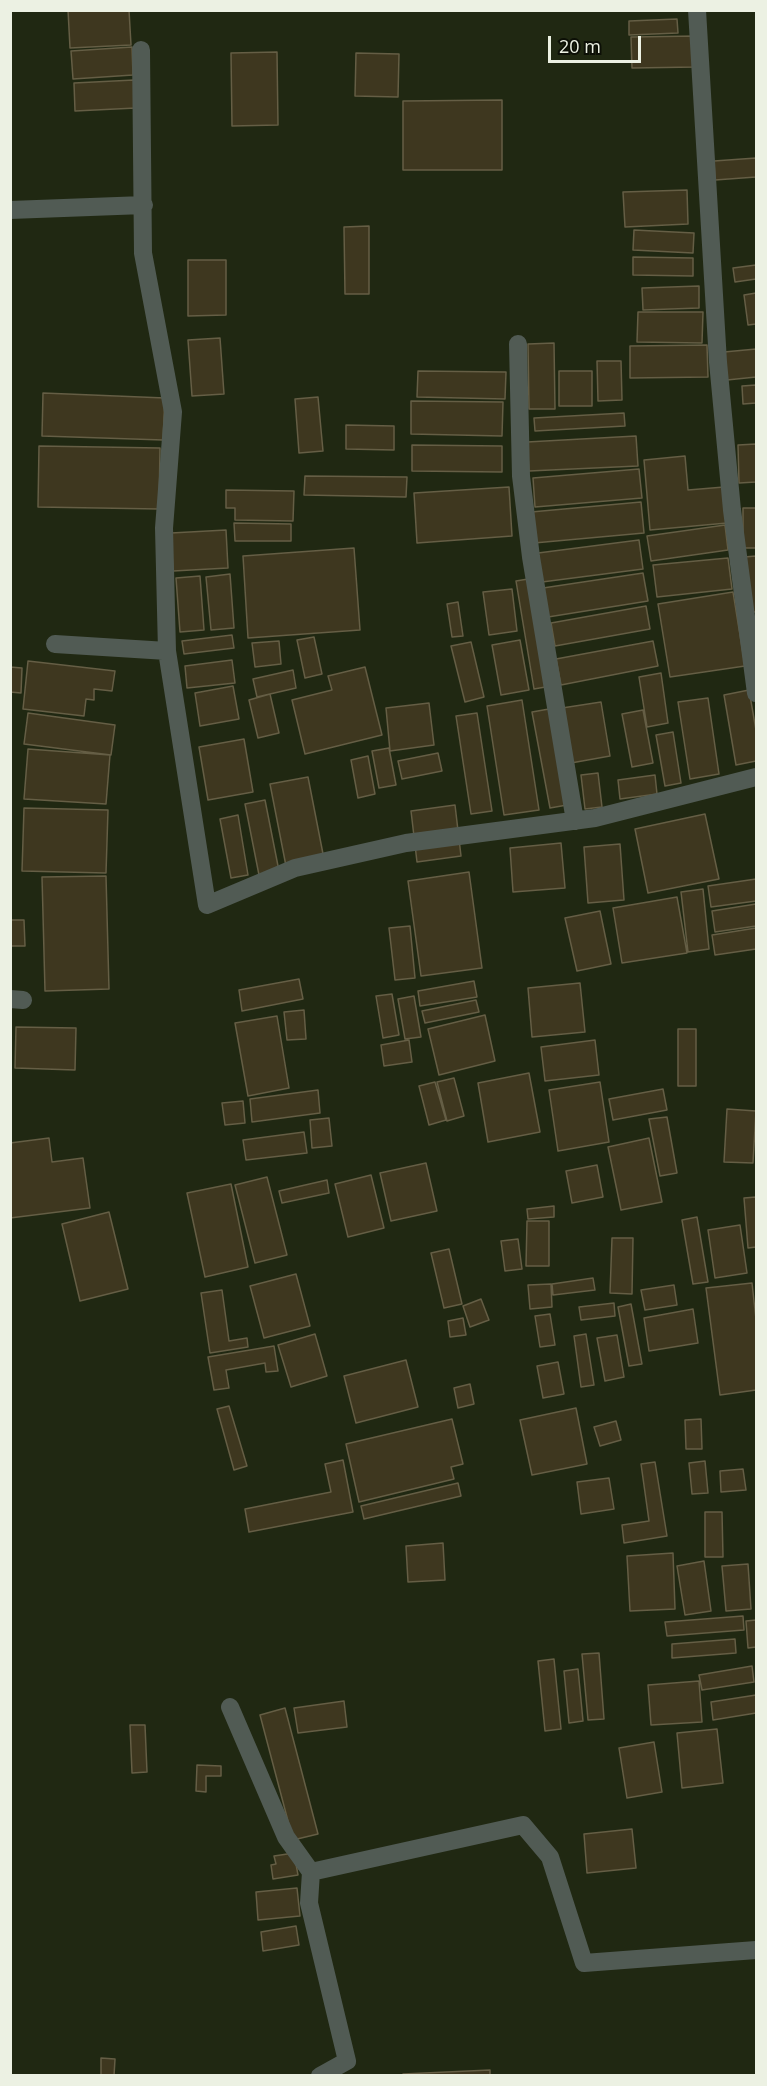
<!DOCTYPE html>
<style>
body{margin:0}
#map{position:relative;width:767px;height:2086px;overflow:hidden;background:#202812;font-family:"Open Sans",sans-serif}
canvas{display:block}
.frame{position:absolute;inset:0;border:12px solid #ecf1e3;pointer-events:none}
.scale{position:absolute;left:548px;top:36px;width:93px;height:27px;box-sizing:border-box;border:3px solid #ecf1e3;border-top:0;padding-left:8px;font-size:18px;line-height:21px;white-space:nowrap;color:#ecf1e3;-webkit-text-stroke:4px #0c0f06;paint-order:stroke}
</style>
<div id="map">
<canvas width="767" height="2086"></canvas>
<div class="frame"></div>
<div class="scale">20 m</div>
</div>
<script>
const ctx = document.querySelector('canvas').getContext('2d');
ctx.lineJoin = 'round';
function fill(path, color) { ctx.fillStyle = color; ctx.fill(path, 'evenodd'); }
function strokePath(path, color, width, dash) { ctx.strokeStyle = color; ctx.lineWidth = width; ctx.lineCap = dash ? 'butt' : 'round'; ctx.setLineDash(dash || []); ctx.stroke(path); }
const building = new Path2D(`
 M68 10H129L131 45 70 48Z
 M677 19 678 33 629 35V21Z
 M696 36V67L632 68 631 37Z
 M132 47 133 75 73 79 71 51Z
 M277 52 278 125 232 126 231 53Z
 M356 53 399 54 398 97 355 96Z
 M134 80 136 108 75 111 74 83Z
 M502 100V170H403V101Z
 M756 158V177L715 180 714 161Z
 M687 190 688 224 625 227 623 192Z
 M369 226V294H345L344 227Z
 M634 230 694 233 693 253 633 250Z
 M633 257 693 258V276L633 275Z
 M188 260H226V315L188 316Z
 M756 265V279L735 282 733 268Z
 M699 286V308L643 310 642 288Z
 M756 293V324L748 325 744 295Z
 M638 312H703L702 343 637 342Z
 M220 338 224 394 192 396 188 340Z
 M554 343 555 409H529L528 344Z
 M707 345 708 377 630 378V346Z
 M756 349V377L727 380 724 352Z
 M597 361H621L622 400 598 401Z
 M418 371 506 372 505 399 417 397Z
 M559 371H592V406H559Z
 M756 385V403L743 404 742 386Z
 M43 393 165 398 163 440 42 436Z
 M318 397 323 451 299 453 295 399Z
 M411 401 503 402 502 436 411 434Z
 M624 413 625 426 535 431 534 418Z
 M346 425 394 426V450L346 449Z
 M636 436 638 466 529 471 527 442Z
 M756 444V482L739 483 738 445Z
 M412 445 502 446V472L412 471Z
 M39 446 160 448 159 509 38 507Z
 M685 456 688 490 724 487 727 523 650 530 644 460Z
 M639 469 642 498 535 507 533 478Z
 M305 476 407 477 406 497 304 495Z
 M509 487 512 536 417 543 414 493Z
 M226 490 294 491 293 521 235 520V508H226Z
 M641 502 644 533 534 543 531 512Z
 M743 508H756V548H743Z
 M234 523 291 524V541H235Z
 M725 525 728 550 651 561 647 536Z
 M226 530 228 568 173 571 171 533Z
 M639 540 643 569 542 582 538 553Z
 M354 548 360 630 248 638 243 556Z
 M756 556V612H746L744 557Z
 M728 558 732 589 657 597 653 565Z
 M643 573 648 601 548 617 543 588Z
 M230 574 234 628 211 630 206 577Z
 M200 576 204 630 180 632 176 578Z
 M534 578 551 686 534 689 516 581Z
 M512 589 517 631 489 635 483 592Z
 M733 592 745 666 670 677 658 604Z
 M458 602 463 636 452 637 447 604Z
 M646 606 650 629 555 646 551 623Z
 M232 635 234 648 184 654 182 641Z
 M314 637 322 674 305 678 297 640Z
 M520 640 529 690 501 695 492 645Z
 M279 641 281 664 255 667 252 643Z
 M653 641 658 666 561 685 556 659Z
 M471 642 484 697 465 702 451 646Z
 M232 660 235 683 187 688 185 666Z
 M28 661 115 671 112 691 94 689V700L86 699 84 716 23 709Z
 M10 667 22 668 21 693 10 692Z
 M365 667 382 735 305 754 292 700 332 690 328 676Z
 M293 670 296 688 257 697 253 679Z
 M661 673 668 723 647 727 639 677Z
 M233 686 239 719 200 726 195 693Z
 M749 690 756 730V761L736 765 724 695Z
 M270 694 279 733 258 738 249 700Z
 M708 698 719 774 690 779 678 702Z
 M522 700 539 810 504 815 487 706Z
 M601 702 610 756 571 763 562 708Z
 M429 703 434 745 390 751 386 708Z
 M549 709 567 805 550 808 532 712Z
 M643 710 653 763 632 767 622 714Z
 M28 713 115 725 111 755 24 744Z
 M477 713 492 811 471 814 456 716Z
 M673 732 681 783 665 786 656 735Z
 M244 739 253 792 208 800 199 747Z
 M389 748 396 785 379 788 372 751Z
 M28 749 110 755 106 804 24 799Z
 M438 753 442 771 402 779 398 761Z
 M368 756 375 794 358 798 351 760Z
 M598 773 602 807 585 809 581 775Z
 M655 775 657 794 620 799 618 780Z
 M308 777 324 859 286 866 270 784Z
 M265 800 279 871 259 875 245 804Z
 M455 805 461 856 417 862 411 811Z
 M24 808 108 810 106 873 22 871Z
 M705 814 719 879 648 893 635 829Z
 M238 815 248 875 231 878 220 819Z
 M561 843 565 888 513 892 510 848Z
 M620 844 624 900 588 903 584 847Z
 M469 872 482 968 421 976 408 881Z
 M106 876 109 989 45 991 42 877Z
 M756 879V901L711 907 708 886Z
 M703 889 709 949 688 952 681 892Z
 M677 897 687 953 622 963 613 908Z
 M756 904V926L715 932 712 911Z
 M600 911 611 964 577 971 565 918Z
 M10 920H24L25 946H10Z
 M410 926 415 978 395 980 389 928Z
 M756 928V949L715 955 712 935Z
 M299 979 303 999 242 1011 239 990Z
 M474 981 477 997 420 1006 418 991Z
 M580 983 585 1032 532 1037 528 988Z
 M392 994 399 1035 383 1038 376 996Z
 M414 996 421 1037 405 1039 398 999Z
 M476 1000 479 1012 425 1023 422 1011Z
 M304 1010 306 1039 287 1040 284 1012Z
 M485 1015 495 1061 439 1075 428 1029Z
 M277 1016 289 1088 248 1096 235 1023Z
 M16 1027 76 1028 75 1070 15 1068Z
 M678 1029H696V1086H678Z
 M409 1040 412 1062 384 1066 381 1045Z
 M595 1040 599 1075 545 1081 541 1047Z
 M529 1073 540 1132 488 1142 478 1083Z
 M454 1078 464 1116 447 1121 437 1082Z
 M435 1082 446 1120 429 1125 419 1086Z
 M600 1082 609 1142 558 1151 549 1090Z
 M663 1089 667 1110 613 1120 609 1099Z
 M318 1090 320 1113 252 1122 250 1099Z
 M243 1101 245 1123 225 1125 222 1103Z
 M727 1109 756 1111 753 1163 724 1162Z
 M667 1117 677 1173 660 1176 649 1119Z
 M329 1118 332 1146 312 1148 310 1120Z
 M304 1132 307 1153 246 1160 243 1140Z
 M49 1138 52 1162 83 1158 90 1208 10 1218V1143Z
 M649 1138 662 1202 621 1210 608 1147Z
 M426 1163 437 1211 391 1221 380 1173Z
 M597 1165 603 1197 572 1203 566 1171Z
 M371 1175 384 1228 348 1237 335 1184Z
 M267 1177 287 1255 255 1263 235 1185Z
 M327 1180 329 1193 282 1203 279 1191Z
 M231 1184 248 1267 205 1277 187 1193Z
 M756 1197V1247L748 1248 744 1198Z
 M554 1206V1217L528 1219 527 1209Z
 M109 1212 128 1289 80 1301 62 1224Z
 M697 1217 708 1282 693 1284 682 1220Z
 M527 1221H549V1266H526Z
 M740 1225 747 1273 715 1278 708 1230Z
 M612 1238H633L632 1294 610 1293Z
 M518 1239 522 1269 505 1271 501 1241Z
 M449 1249 462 1304 444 1308 431 1253Z
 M296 1274 310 1326 264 1338 250 1286Z
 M593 1278 595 1290 553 1295 552 1284Z
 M752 1283 756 1319V1390L720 1395 706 1288Z
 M551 1284 552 1307 530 1309 528 1285Z
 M674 1285 677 1305 645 1310 641 1290Z
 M222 1290 229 1341 247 1338 248 1347 210 1353 201 1293Z
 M481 1299 489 1320 470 1327 463 1306Z
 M614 1303 615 1316 581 1320 579 1307Z
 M631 1304 642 1364 629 1366 618 1307Z
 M693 1309 698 1343 649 1351 644 1318Z
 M550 1314 555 1345 540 1347 535 1316Z
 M463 1318 466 1335 450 1337 448 1321Z
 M315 1334 327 1376 291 1387 278 1345Z
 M586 1334 594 1385 581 1387 574 1336Z
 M617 1335 624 1377 605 1381 597 1338Z
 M274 1346 278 1371 266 1372 265 1363 226 1370 229 1388 214 1390 208 1357Z
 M406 1360 418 1407 356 1423 344 1376Z
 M558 1362 564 1394 543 1398 537 1366Z
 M470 1384 474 1404 458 1408 454 1388Z
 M229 1406 247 1466 234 1470 217 1409Z
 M576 1408 587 1464 532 1475 520 1420Z
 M452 1419 463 1464 451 1467 454 1479 359 1502 346 1444Z
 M701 1419 702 1449H686L685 1420Z
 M616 1421 621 1440 600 1446 594 1427Z
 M343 1460 353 1512 249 1532 245 1509 331 1492 325 1464Z
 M705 1461 708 1493 692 1494 689 1463Z
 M655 1462 667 1536 624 1543 622 1525 649 1521 641 1464Z
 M743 1469 746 1490 721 1492 720 1471Z
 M609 1478 614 1509 581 1514 577 1482Z
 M458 1483 461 1496 364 1519 361 1506Z
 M705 1512H722L723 1557H705Z
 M443 1543 445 1580 408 1582 406 1546Z
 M673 1553 675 1609 630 1611 627 1556Z
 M704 1561 711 1611 685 1615 677 1566Z
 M748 1564 751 1609 726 1611 722 1566Z
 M743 1616 744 1630 667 1636 665 1622Z
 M756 1620V1647L748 1648 746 1621Z
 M735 1639 736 1653 672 1658V1644Z
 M599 1653 604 1719 588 1720 582 1654Z
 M554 1659 561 1729 545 1731 538 1661Z
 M752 1666 754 1682 702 1690 699 1675Z
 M578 1669 583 1721 569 1723 564 1671Z
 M699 1681 702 1722 651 1725 648 1685Z
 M756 1695V1713L713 1720 711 1702Z
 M344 1701 347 1727 298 1733 294 1708Z
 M285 1708 318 1834 293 1840 260 1715Z
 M130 1725H145L147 1772 132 1773Z
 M717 1729 723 1783 682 1788 677 1733Z
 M654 1742 662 1792 627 1798 619 1748Z
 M197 1765 221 1766V1776H206V1792L196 1791Z
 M632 1829 636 1868 587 1873 584 1834Z
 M294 1853 298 1875 273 1879 271 1865 276 1864 274 1856Z
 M297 1888 300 1916 258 1920 256 1892Z
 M296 1926 299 1945 263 1951 261 1932Z
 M101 2058 115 2059 114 2076H101Z
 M490 2070V2076H403V2074Z`);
fill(building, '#3e371f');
strokePath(building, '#655e45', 1.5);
strokePath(new Path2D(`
 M697 10 718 362 732 510 756 693
 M141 50 143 253 173 412 164 528 167 651 207 905 295 868 406 843 595 818 756 777
 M10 210 144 205
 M518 344 521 476 531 557 575 821
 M55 644 167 651
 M10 999 23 1000
 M230 1707 286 1837 311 1872
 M320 2076 347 2061 309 1903 311 1872 523 1825 550 1857 584 1963 756 1950`), '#515b54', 18);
</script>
